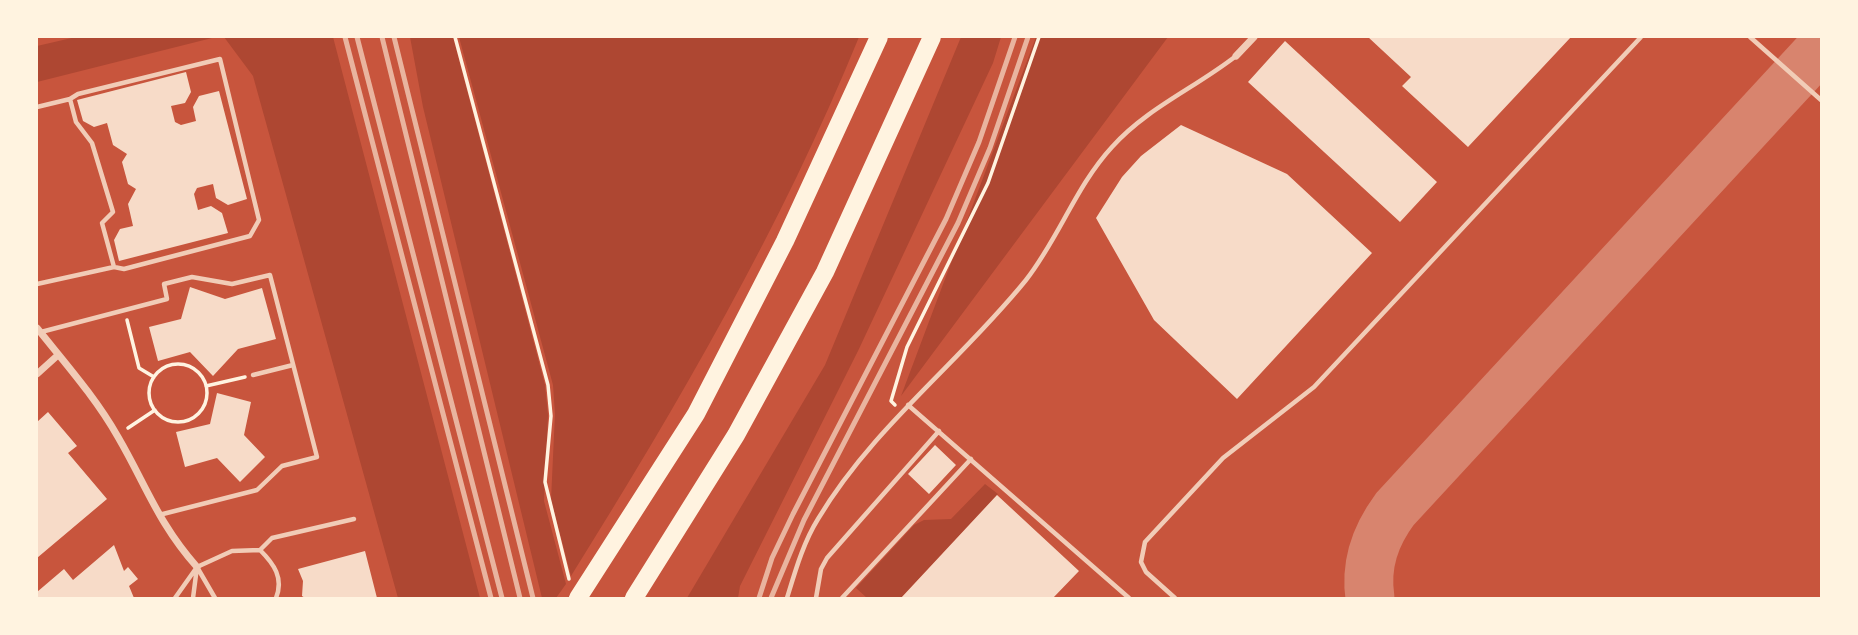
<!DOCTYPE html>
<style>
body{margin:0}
#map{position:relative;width:1858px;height:635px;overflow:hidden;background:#c8553d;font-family:"Alegreya Sans",sans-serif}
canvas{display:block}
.frame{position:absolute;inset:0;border:38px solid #fff3e0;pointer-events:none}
</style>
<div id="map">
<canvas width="1858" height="635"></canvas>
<div class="frame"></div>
</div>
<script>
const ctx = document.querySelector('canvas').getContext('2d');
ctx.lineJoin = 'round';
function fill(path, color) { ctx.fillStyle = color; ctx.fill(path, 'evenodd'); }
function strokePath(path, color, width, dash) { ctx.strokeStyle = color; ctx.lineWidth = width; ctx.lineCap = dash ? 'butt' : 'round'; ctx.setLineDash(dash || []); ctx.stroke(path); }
fill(new Path2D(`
 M76 37H216L37 82V46Z
 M224 37H333L480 598H398L253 76Z
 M410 37H453L545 385 548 415 544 501 566 584 556 598H542L423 107Z
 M459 37H859C782 226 679 403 571 576L551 500 555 414 553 385Z
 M961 37H1001L993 63 858 351 740 586 738 598H687L825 365Z
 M1036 37H1168L901 396Z
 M985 484 998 494 901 598H867L856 588 914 525 924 520 951 519Z`), '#ae4732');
strokePath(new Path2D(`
 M1370 598C1365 564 1375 536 1395 509L1821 48`), '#d8846e', 49);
fill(new Path2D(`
 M1368 37H1571L1468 147 1402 86 1411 77Z
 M1285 41 1437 182 1400 222 1248 82Z
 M186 72 191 92 185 103 171 106 175 122 181 125 196 121 193 107 199 96 219 91 247 199 228 205 216 198 213 184 197 188 194 194 198 210 211 206 222 213 228 233 119 261 114 240 120 229 133 226 128 204 136 189 128 184 122 162 127 154 113 145 107 123 94 127 83 121 77 100Z
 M1181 125 1287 174 1372 253 1237 399 1154 320 1096 218 1122 177 1141 156Z
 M190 287 225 299 262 288 276 339 238 349 213 376 190 352 158 361 149 327 181 319Z
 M217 393 251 402 244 435 265 457 240 482 217 458 185 467 176 432 210 424Z
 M48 412 77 446 68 453 107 499 37 558V422Z
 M935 445 956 465 929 494 908 474Z
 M997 495 1079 571 1053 598H901Z
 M114 545 124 571 128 567 138 579 129 586 134 598H37V592L64 569 73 580Z
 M365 551 377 598H305L302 596 303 581 298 569Z`), '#f7dbc8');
strokePath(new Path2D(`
 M455 37 548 385 551 416 545 482 569 579
 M127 320 139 368 154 377
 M149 393a29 29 0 1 1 58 0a29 29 0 1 1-58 0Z
 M206 386 245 377
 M895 405 891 401 907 347 988 183 1039 37
 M128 428 155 410`), '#fff3e0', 3.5);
strokePath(new Path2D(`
 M1750 37 1821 100
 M70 99 78 94 220 59 259 220 250 236 124 269 114 267
 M37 107 70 99 76 122 92 143 113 212 102 223 114 267 37 284
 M41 332 167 299 164 284 192 277 232 284 270 275 317 457 282 466 257 490 159 515
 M253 375 293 365
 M908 405 1129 598
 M260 550C274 564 284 578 276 598
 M197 567 215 598
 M175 598 197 567 232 551 260 550 272 538 354 519
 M193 598 197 567
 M787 598C795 572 803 543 818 519 873 427 959 363 1026 280 1059 238 1076 186 1112 147 1147 108 1195 88 1236 56
 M816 598 821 569 827 558 939 431
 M842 598 971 459
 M1175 598 1146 572 1141 562 1145 542 1223 458 1314 387 1641 37`), '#f1ccb7', 4.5);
strokePath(new Path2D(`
 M1236 56 1254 37
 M37 328C65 363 96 398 118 437 146 485 158 523 197 567
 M37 374 58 355`), '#f1ccb7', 7);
strokePath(new Path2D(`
 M578 598 696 414 785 241 879 37
 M634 598 736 435 825 272 932 37`), '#fff3e0', 18);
strokePath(new Path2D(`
 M345 37 491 598
 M357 37 502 598
 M382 37 520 598
 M394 37 533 598
 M759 598 772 558 793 514 946 219 979 142 1015 37
 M771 598 804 520 958 223 990 148 1028 37`), '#e9b49f', 5);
</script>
